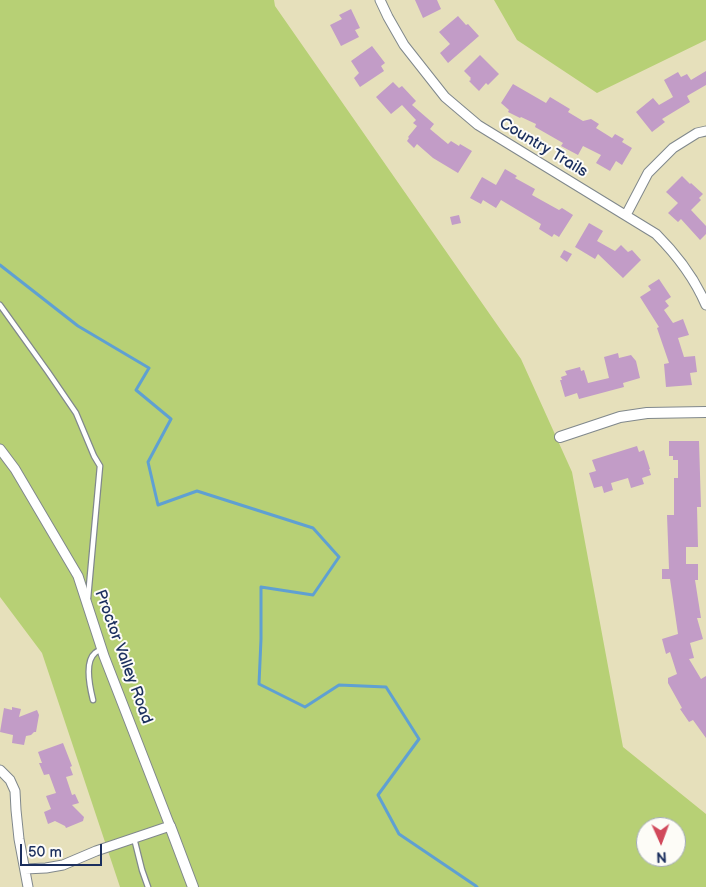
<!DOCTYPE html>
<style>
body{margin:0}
#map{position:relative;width:706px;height:887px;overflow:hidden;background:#e6e0bb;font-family:"Balsamiq Sans",sans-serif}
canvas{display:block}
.north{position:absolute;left:636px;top:817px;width:50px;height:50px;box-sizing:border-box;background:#fdfcf7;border:1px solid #a3aaba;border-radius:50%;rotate:178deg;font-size:14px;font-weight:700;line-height:20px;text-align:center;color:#1b2f5e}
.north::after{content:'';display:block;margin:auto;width:18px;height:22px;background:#d1495b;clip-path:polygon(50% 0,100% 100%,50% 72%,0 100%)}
.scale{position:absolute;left:20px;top:844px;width:82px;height:22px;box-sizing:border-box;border:2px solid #1b2f5e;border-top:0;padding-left:6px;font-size:15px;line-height:18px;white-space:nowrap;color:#1b2f5e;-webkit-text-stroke:4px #fdfcf7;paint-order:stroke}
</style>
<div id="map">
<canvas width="706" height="887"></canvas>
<div class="north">N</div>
<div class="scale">50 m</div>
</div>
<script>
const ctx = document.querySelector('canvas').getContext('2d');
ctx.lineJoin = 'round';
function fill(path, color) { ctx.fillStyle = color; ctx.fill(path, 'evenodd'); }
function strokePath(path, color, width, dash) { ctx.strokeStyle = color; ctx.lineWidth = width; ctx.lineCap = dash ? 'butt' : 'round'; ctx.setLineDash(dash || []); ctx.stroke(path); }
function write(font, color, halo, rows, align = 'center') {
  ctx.font = font + ' "Balsamiq Sans",sans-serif'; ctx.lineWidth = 4; ctx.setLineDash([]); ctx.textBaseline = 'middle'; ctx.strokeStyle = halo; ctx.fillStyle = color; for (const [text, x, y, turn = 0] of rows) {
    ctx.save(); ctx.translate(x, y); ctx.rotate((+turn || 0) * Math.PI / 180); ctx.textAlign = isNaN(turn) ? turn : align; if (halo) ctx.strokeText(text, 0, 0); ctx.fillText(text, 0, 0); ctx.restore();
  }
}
fill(new Path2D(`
 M0 0H274L275 6 521 359 572 472 623 747 706 814V887H120L42 653 0 597ZM646 827H676V857H646Z
 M494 0H706V40L597 93 517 40Z`), '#b7d075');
strokePath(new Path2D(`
 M0 265 78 326 149 368 136 390 171 419 148 462 158 505 197 491 313 528 339 557 313 595 261 587V639L259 684 305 707 339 685 386 687 419 739 378 795 399 834 476 886 477 887`), '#5fa0d2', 3);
fill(new Path2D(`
 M415 0H437L441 9 423 18Z
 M351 9 360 28 355 30 359 37 341 46 330 25 342 19 339 15Z
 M458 16 466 25 468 24 479 36 448 63 440 53 450 44 439 32Z
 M372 46 385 63 381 66 384 71 360 87 354 78 359 73 351 61Z
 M480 55 499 74 488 85 486 83 479 91 469 81 471 80 470 79 471 78 464 71Z
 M706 71V85L687 96 690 102 662 119 665 122 652 132 636 112 653 98 659 105 673 97 664 80 678 72 681 77 687 74 691 80Z
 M393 82 399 88 402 86 416 101 412 105 434 124 430 129 448 144 451 141 459 146 460 144 472 151 458 173 433 158 417 144 414 148 407 141 409 138 408 137 417 126 413 123 416 120 402 105 391 114 376 97Z
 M513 84 546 103 550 97 570 109 568 112 583 121 591 119 599 124 596 128 612 138 615 134 624 139 622 142 632 148 622 165 616 161 610 171 596 163 601 155 583 146 578 155 561 146 563 143 535 127 536 124 521 117 520 118 508 112 509 110 501 103Z
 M505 169 517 176 515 178 535 189 532 195 559 210 562 208 573 215 559 237 554 234 552 237 539 229 541 224 501 200 496 208 483 200 481 204 470 198 482 177 496 185Z
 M682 176 690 184 691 183 703 194 699 198 701 200 691 210 706 226V234L700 240 681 219 678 222 668 213 678 203 666 192Z
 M459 215 461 223 452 225 450 217Z
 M589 223 603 231 597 241 615 251 621 245 628 252 632 250 641 260 623 278 598 254 595 259 575 247Z
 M564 250 572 254 567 262 560 257Z
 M659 279 671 297 665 301 669 306 664 310 673 323 683 319 689 335 678 338 684 357 695 356 697 372 690 373 692 385 666 387 664 364 669 363 657 328 659 327 640 297 651 290 648 286Z
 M618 353 619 358 631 355 636 361 640 378 623 383 624 387 579 399 577 393 565 397 560 380H562L561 377 567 375 565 371 580 367 581 371 584 370 588 383 609 378 604 357Z
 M669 441H699L701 507H697L698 547H686V564H698V580H695L701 618H697L703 639 690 643 694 658 689 659 701 679 706 676V738L693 720 689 722 680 709 682 708 668 683V678L677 674 670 652 666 654 662 639 678 634 670 579H662V569H669L667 515H674V478H678V460H673V456H669Z
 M637 446 639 452 644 450 650 469H649L651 475 642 478 644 484 631 488 628 478 611 483 613 490 604 493 602 486 594 488 589 473 596 471 592 460Z
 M12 707 21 709 19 717 37 710 39 715 36 732H34L31 735 26 736 24 745 12 743 13 735 0 732 4 708 12 710Z
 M63 743 72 766 70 767 73 775 66 777 72 795 75 794 79 803 72 805 84 817 83 821 66 828 65 826 55 821 48 824 44 812 51 809 46 796 56 793 49 774 44 775 39 763H42L38 752Z`), '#c29cc7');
const service = new Path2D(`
 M0 305 48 372 76 413 94 456 100 466 88 598
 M93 700C90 688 84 662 95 653 97 651 100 650 102 649
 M134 838 142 870 148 887`);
const minor = new Path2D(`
 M380 0 388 17 404 45 445 97 478 125 656 234C677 255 694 277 706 305
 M626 215 648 173 673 148 697 133 706 131
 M0 449 15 469 78 576 104 656 170 826 96 851 63 865 46 868 25 869
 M0 770 10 780 15 791 16 810 19 839 28 887`);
const tertiary = new Path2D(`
 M560 437 620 417 647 413 706 412
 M170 826 193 887`);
strokePath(service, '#80888c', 7);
strokePath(minor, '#80888c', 11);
strokePath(tertiary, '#80888c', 12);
strokePath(service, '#fff', 4.5);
strokePath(minor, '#fff', 9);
strokePath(tertiary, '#fff', 10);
write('16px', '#1b2f5e', '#fdfcf7', [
 ["Country Trails",543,148,31],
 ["Proctor Valley Road",123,657,70]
]);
</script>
